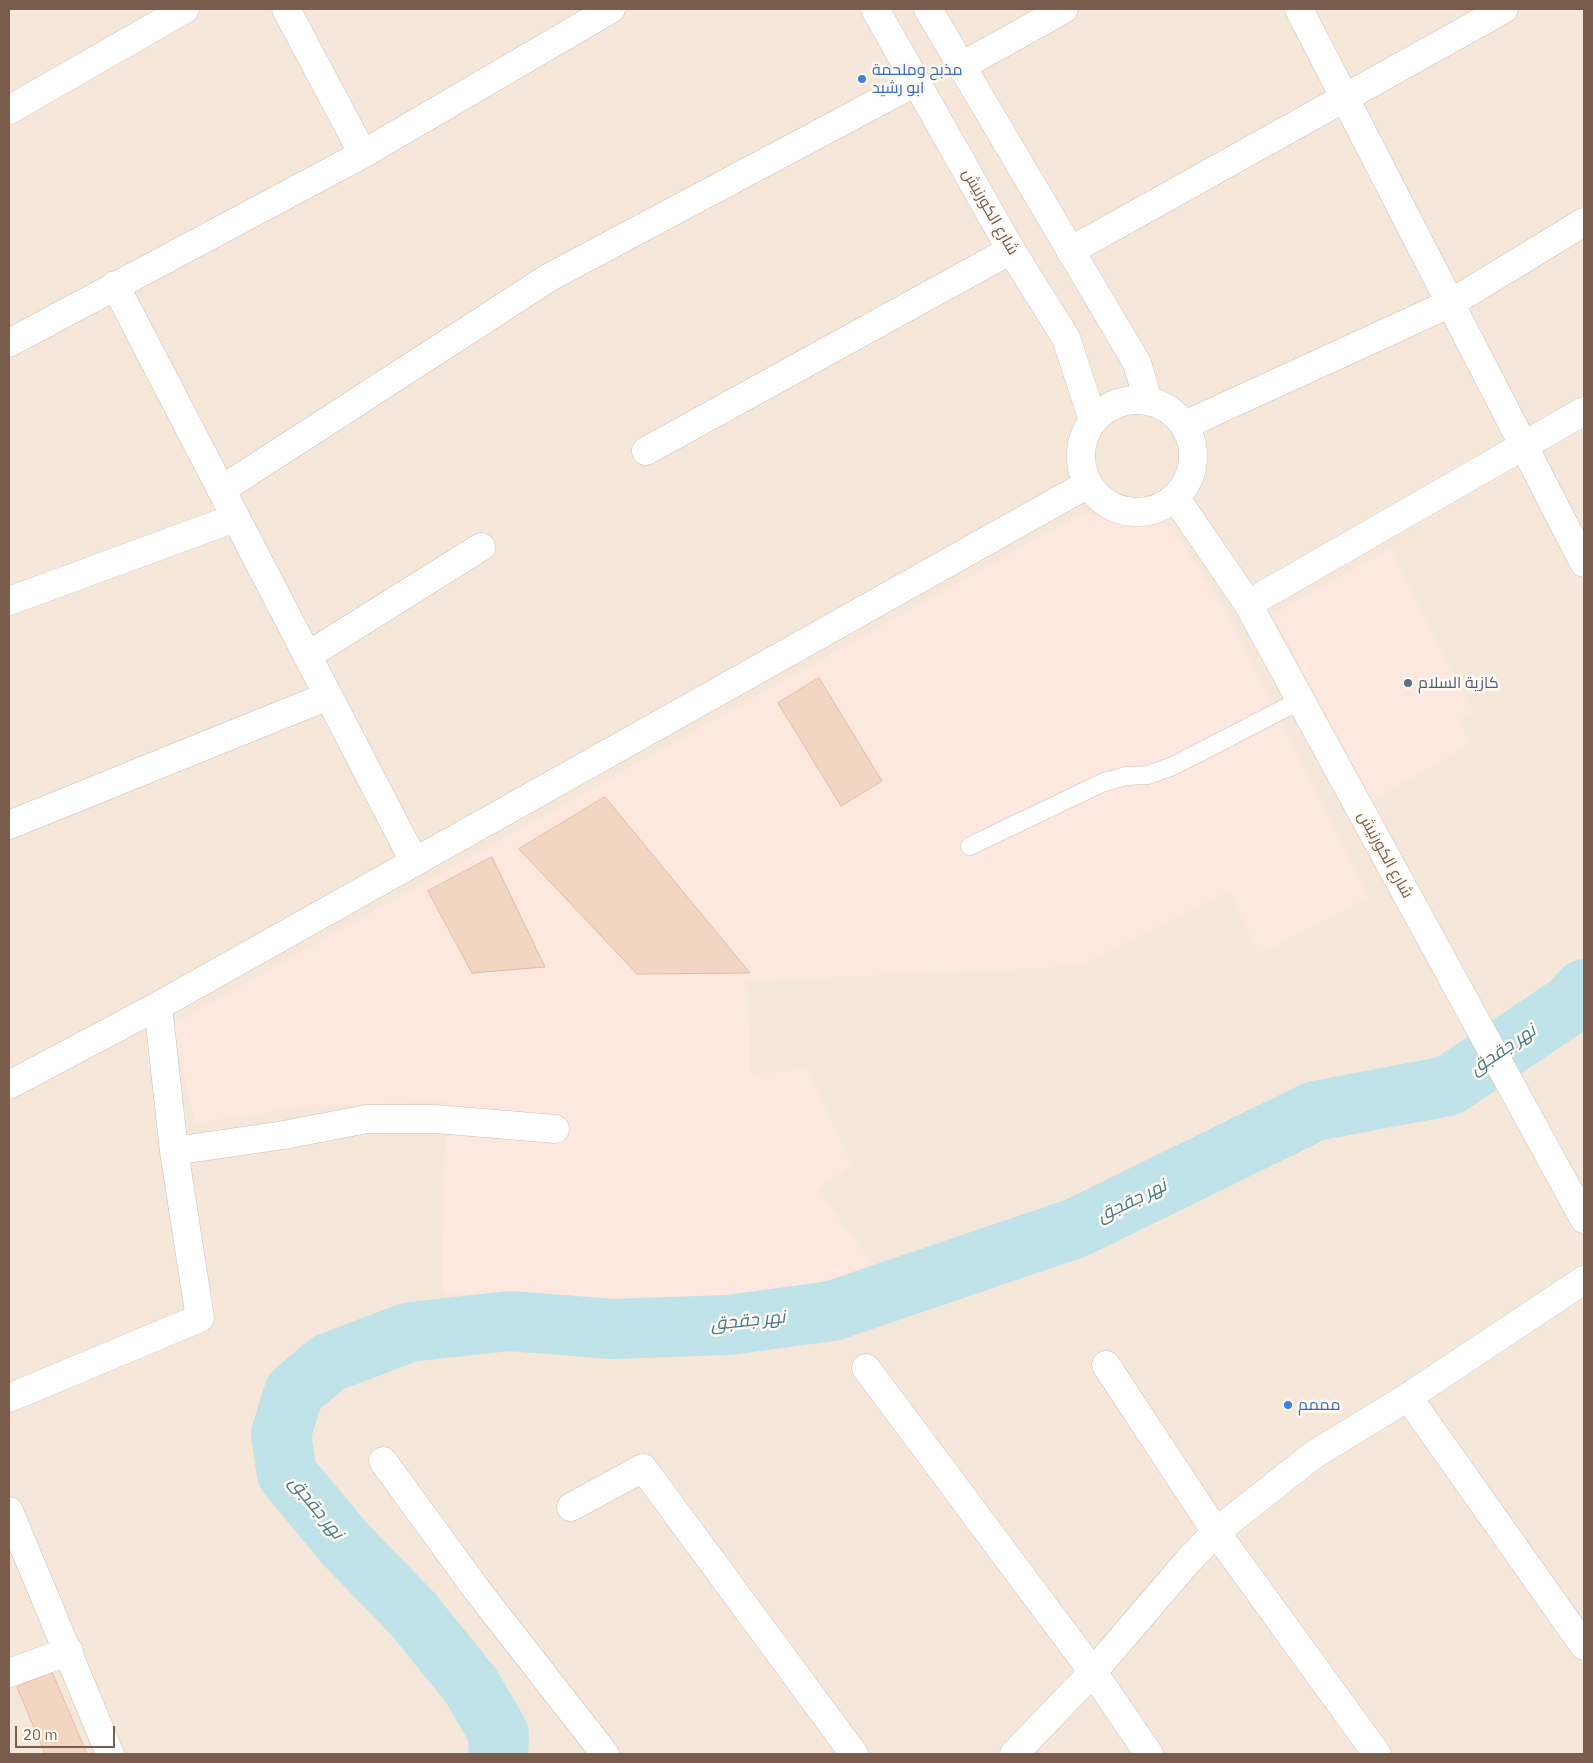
<!DOCTYPE html>
<meta charset="utf-8">
<style>
body{margin:0}
#map{position:relative;width:1593px;height:1763px;overflow:hidden;background:#fdf6ec;font-family:"IBM Plex Sans",sans-serif}
canvas{display:block}
.frame{position:absolute;inset:0;border:10px solid #7a5c4d;pointer-events:none}
.scale{position:absolute;left:15px;top:1726px;width:100px;height:22px;box-sizing:border-box;border:2px solid #7a5c4d;border-top:0;padding-left:6px;font-size:15px;line-height:18px;white-space:nowrap;color:#7a5c4d;-webkit-text-stroke:4px #fffaf3;paint-order:stroke}
</style>
<div id="map">
<canvas width="1593" height="1763"></canvas>
<div class="frame"></div>
<div class="scale">20 m</div>
</div>
<script>
const ctx = document.querySelector('canvas').getContext('2d');
ctx.lineJoin = 'round';
function fill(path, color) { ctx.fillStyle = color; ctx.fill(path, 'evenodd'); }
function strokePath(path, color, width, dash) { ctx.strokeStyle = color; ctx.lineWidth = width; ctx.lineCap = dash ? 'butt' : 'round'; ctx.setLineDash(dash || []); ctx.stroke(path); }
function write(font, color, halo, rows, align = 'center') {
  ctx.font = font + ' "IBM Plex Sans",Cairo,sans-serif'; ctx.lineWidth = 5; ctx.setLineDash([]); ctx.textBaseline = 'middle'; ctx.strokeStyle = halo; ctx.fillStyle = color; for (const [text, x, y, turn = 0] of rows) {
    ctx.save(); ctx.translate(x, y); ctx.rotate((+turn || 0) * Math.PI / 180); ctx.textAlign = isNaN(turn) ? turn : align; if (halo) ctx.strokeText(text, 0, 0); ctx.fillText(text, 0, 0); ctx.restore();
  }
}
fill(new Path2D(`
 M9 9H1584V989L1569 1005 1584 1034V1754H9Z`), '#f5e8da');
fill(new Path2D(`
 M1081 514 1172 527 1226 612 1369 897 1259 954 1229 891 1079 966 747 981 751 1074 808 1070 851 1164 819 1190 871 1263 799 1300 572 1306 442 1292 446 1102 313 1105 196 1123 172 1025Z
 M1390 549 1473 712 1458 721 1471 743 1373 801 1273 615Z`), '#fde8e0');
strokePath(new Path2D(`
 M498 1754 499 1734 472 1687 413 1614 346 1545 287 1474 281 1434 294 1392 328 1363 410 1332 510 1321 613 1329 728 1325 832 1311 1076 1228 1315 1111 1448 1086 1569 1005 1584 989`), '#bfe3e8', 60);
const building = new Path2D(`
 M819 678 882 781 841 806 778 703Z
 M605 797 750 973 637 974 519 849Z
 M492 857 545 967 472 973 428 891Z
 M52 1672 87 1754H45L17 1687Z`);
fill(building, '#f3d5c3');
strokePath(building, '#e6bba3', 1);
const lane = new Path2D(`
 M970 846 1104 782 1126 776 1148 775 1173 766 1301 700`);
const street = new Path2D(`
 M286 9 363 154
 M1299 9 1584 563
 M960 67 1064 9
 M9 110 185 9
 M1070 251 1504 9
 M115 285 414 861
 M9 343 363 154 611 9
 M1185 425 1451 303 1584 222
 M646 451 1011 250
 M221 490 550 277 916 82
 M9 601 235 518
 M1248 604 1584 411
 M307 656 481 547
 M9 825 328 696
 M174 1151 284 1135 367 1119H436L555 1129
 M1106 1365 1216 1532 1377 1754
 M866 1368 1093 1672 1149 1754
 M1408 1397 1584 1646
 M9 1398 200 1318 174 1151 158 1006
 M383 1461 477 1590 605 1754
 M571 1507 643 1468 854 1754
 M9 1511 110 1754
 M9 1673 69 1651
 M1014 1754 1093 1672 1188 1561 1216 1532 1312 1456 1408 1397 1584 1280`);
const secondary = new Path2D(`
 M875 9 1011 250 1066 338 1093 420
 M928 9 1137 363 1148 400
 M1081 456a56 56 0 1 1 112 0a56 56 0 1 1-112 0Z
 M1175 497 1248 604 1584 1219
 M9 1085 158 1006 1088 484`);
strokePath(lane, '#d1beb0', 19);
strokePath(street, '#d1beb0', 29);
strokePath(secondary, '#d6c0b0', 29);
strokePath(lane, '#fff', 18);
strokePath(street, '#fff', 28);
strokePath(secondary, '#fff', 28);
for (const [x, y, r, color] of [
 [862,79,5,"#3f7fe0"],
 [1408,683,5,"#5c6f8a"],
 [1288,1405,5,"#3f7fe0"]
]) { const dot = new Path2D(); dot.arc(x, y, r, 0, 2 * Math.PI); ctx.fillStyle = color; ctx.fill(dot); strokePath(dot, '#fffaf3', 2); }
write('16px', '#366cbe', '#fffaf3', [
 ["مذبح وملحمة",872,70],
 ["ابو رشيد",872,88],
 ["مممم",1298,1405]
], 'left');
write('16px', '#7a5c4d', '#fffaf3', [
 ["شارع الكورنيش",990,212,60],
 ["شارع الكورنيش",1385,855,61]
]);
write('16px', '#4e5e75', '#fffaf3', [
 ["كازية السلام",1418,683]
], 'left');
write('italic 18px', '#437c86', '#fffaf3', [
 ["نهر جقجق",1503,1050,-34],
 ["نهر جقجق",1132,1201,-26],
 ["نهر جقجق",748,1321,-6],
 ["نهر جقجق",316,1508,51]
]);
</script>
